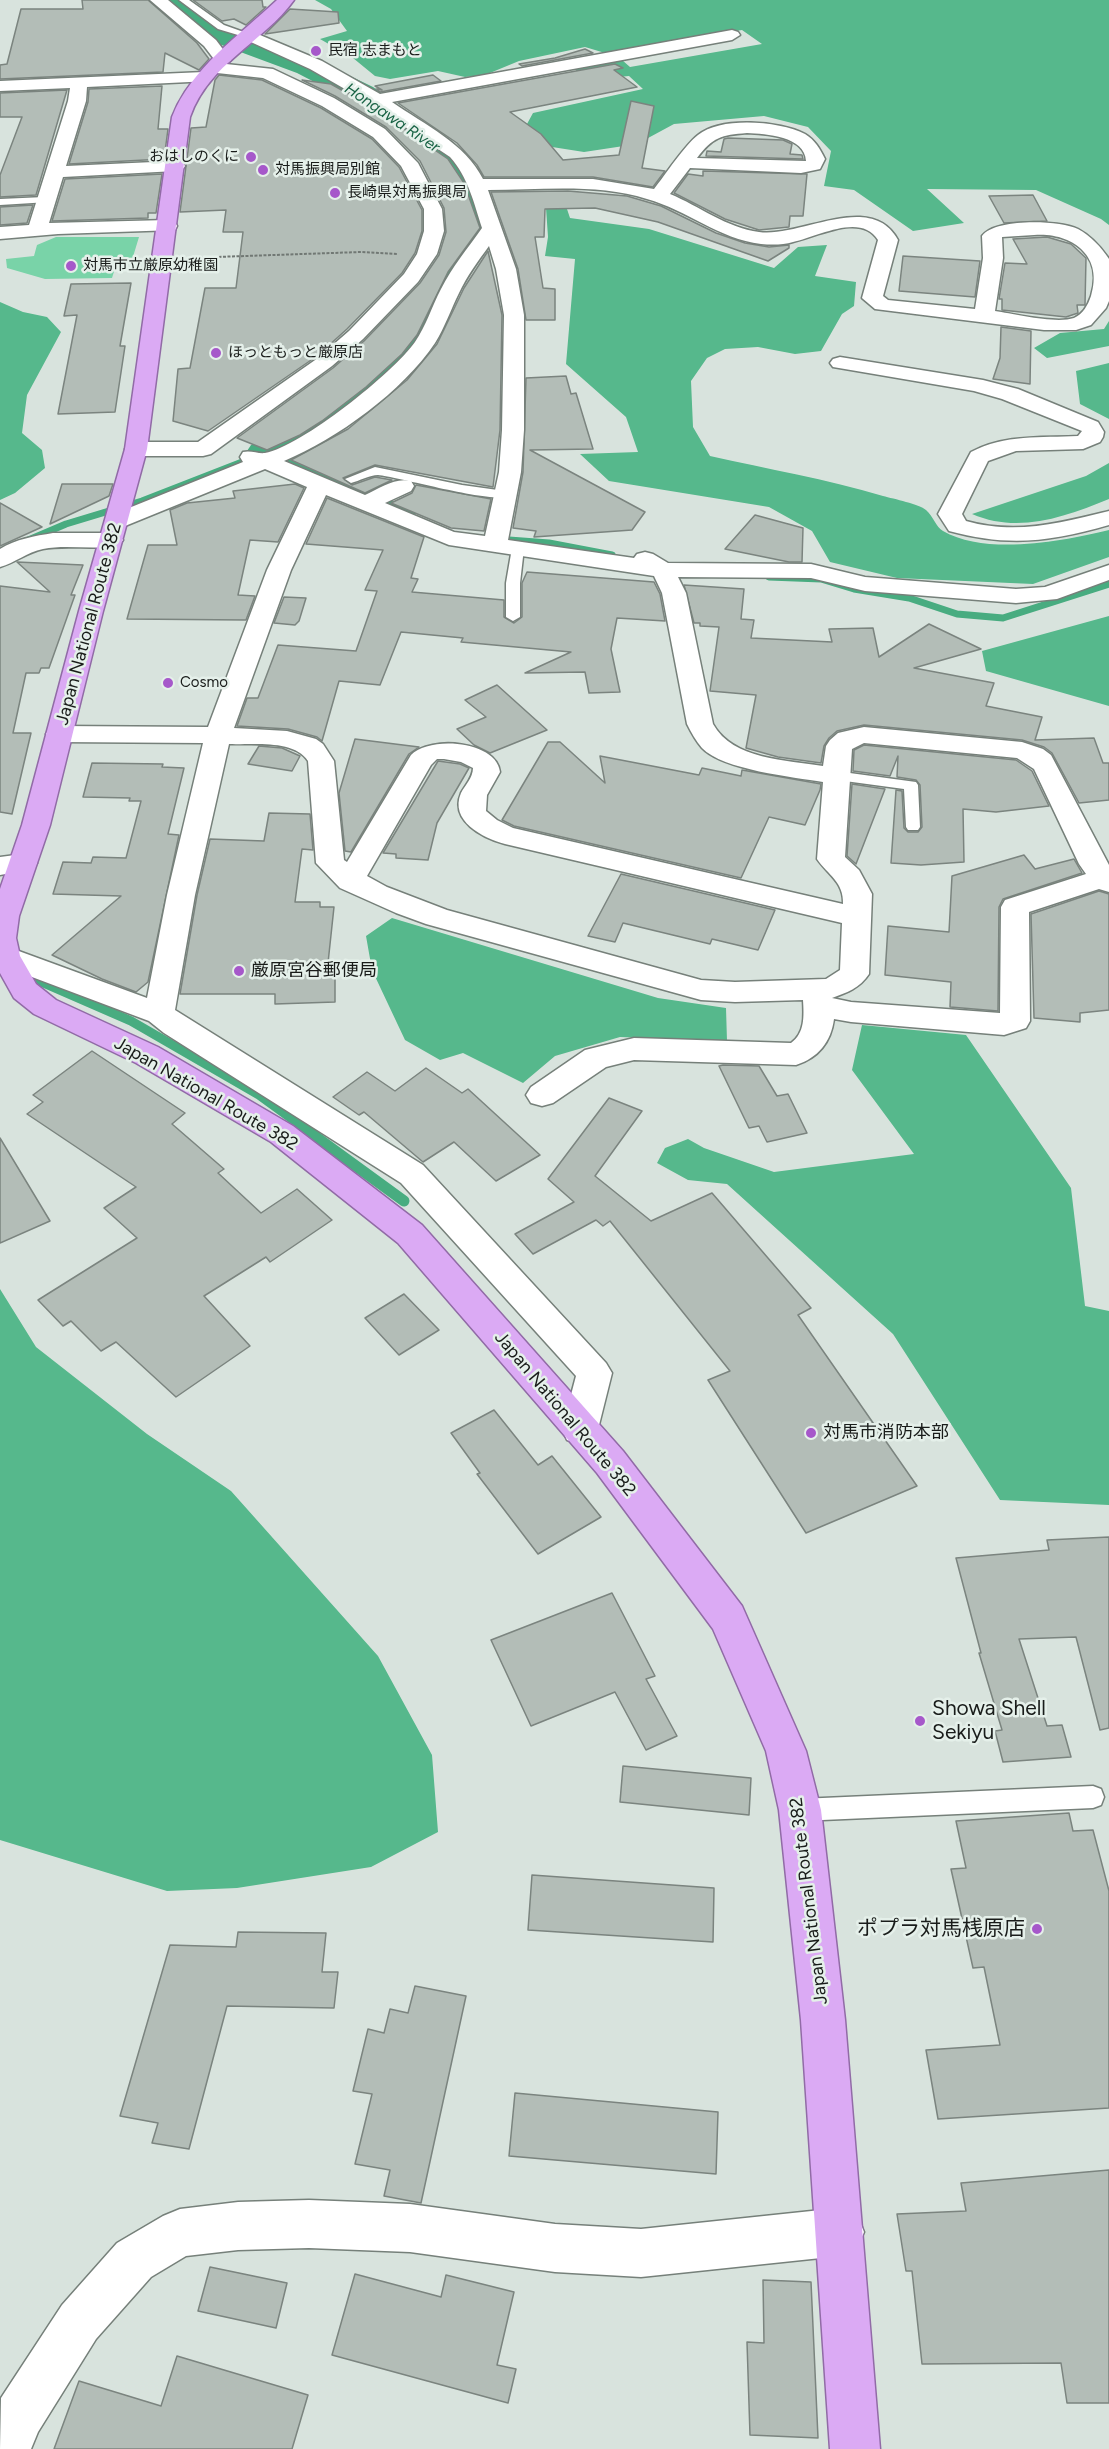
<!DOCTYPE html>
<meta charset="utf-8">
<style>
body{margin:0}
canvas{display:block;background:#d8e3dd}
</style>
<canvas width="1109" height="2449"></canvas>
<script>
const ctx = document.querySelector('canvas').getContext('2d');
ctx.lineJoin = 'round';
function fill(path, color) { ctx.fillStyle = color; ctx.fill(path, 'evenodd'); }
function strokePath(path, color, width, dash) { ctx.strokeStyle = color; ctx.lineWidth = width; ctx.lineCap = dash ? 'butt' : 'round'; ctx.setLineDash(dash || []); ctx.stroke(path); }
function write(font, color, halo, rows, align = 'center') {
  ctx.font = font + ' Figtree,"Noto Sans JP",sans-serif'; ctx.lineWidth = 5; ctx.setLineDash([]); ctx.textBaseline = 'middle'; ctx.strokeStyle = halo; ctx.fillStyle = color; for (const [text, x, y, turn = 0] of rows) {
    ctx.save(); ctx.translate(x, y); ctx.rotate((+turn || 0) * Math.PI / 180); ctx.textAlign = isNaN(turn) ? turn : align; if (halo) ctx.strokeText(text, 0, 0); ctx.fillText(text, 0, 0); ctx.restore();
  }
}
fill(new Path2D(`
 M56 237H139L132 260 117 262 112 278 45 279 7 268 6 259 34 256 37 245Z`), '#79d3a8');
fill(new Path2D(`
 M315 0H1109V225L1101 219 1036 190 927 189 964 223 913 231 854 190 824 186 831 151 808 127 764 116 674 124 637 144 584 152 533 144 527 124 533 113 643 89 629 76 588 80 578 75 575 68 622 60 630 67 762 44 742 30 605 53 585 47 519 61 485 75 465 77 438 71 390 79 375 76 353 58 320 39 347 31 331 9Z
 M561 191 570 218 649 229 774 268 798 247 827 245 815 276 856 282 854 306 842 314 821 351 795 354 758 347 725 349 707 358 691 381 693 427 710 456C767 469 827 479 883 496 894 499 919 504 926 510 933 516 936 527 943 531 986 556 1064 541 1109 530V557L1033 584 897 578 830 562 812 531 769 507 609 481 580 454 638 452 626 417 566 364 575 259 545 256 548 237 545 193Z
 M0 302 23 312 47 317 61 332 27 395 22 433 42 450 45 468 15 493 0 500Z
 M1109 321V346L1047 358 1034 348 1060 333 1104 329Z
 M1109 363V419L1080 404 1076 371Z
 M1109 463V499C1065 517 1018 534 972 514L1086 476Z
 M1109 616V706L986 671 982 651Z
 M392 918 658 998 726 1008 727 1041 620 1037 555 1056 523 1083 463 1053 440 1060 405 1040 372 970 366 936Z
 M862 1025 966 1035 1071 1188 1085 1306 1109 1311V1505L1000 1500 893 1334 727 1184 688 1180 657 1163 665 1148 688 1139 704 1148 774 1172 914 1154 852 1070Z
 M0 1289 36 1347 147 1434 231 1491 378 1656 432 1755 438 1832 371 1867 237 1888 167 1891 0 1840Z`), '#56b88c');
strokePath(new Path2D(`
 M273 456 412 513
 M509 540 549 543 612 555
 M0 552 66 524 142 501 255 457
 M769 577 821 579 854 589 909 598 957 614 1003 618 1109 584`), '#48ac80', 7);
strokePath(new Path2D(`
 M0 964 131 1021 259 1095 303 1127`), '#48ac80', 9);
strokePath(new Path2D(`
 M301 1126 404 1201`), '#48ac80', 11);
fill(new Path2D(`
 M159 0H191L220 25 319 61 373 87 467 156 497 227C486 251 470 271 457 294 448 308 443 325 434 339 405 384 359 416 313 442 291 456 277 469 251 463L245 454 251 445 329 398 382 354 398 336 421 293 463 227 440 167 427 156 351 101 297 73 200 37Z`), '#48ac80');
const building = new Path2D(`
 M82 0H148L197 43 209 59 199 70 165 53 163 72 0 79V65L7 64 21 9H83Z
 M193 0H262L263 7H266L246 25 234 19 222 21Z
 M290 9 338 12 339 23 265 34Z
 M585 49 593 53 522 66 519 64 555 58Z
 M615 64 623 68 614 70 637 87 510 112 541 134 563 160 619 155 631 101 654 106 642 168 665 171 653 187 593 177H484L477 165 457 143 398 103Z
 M219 75 262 80 321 108 372 139 399 167 422 210V231L415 253 402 273 347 329 317 356 208 431 173 421 178 369 190 368 205 288H236L243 232H223L226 210 180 212 191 128 206 127 215 80Z
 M433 75 441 81 380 92 376 89 382 90 375 86Z
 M302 80 331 84 370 106 448 159 464 183 480 228 448 272 417 335 402 354 366 387 322 421 300 435 267 450 237 438 333 368 364 341 420 283 439 255 446 232 444 208 420 161 386 127 335 96Z
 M162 86 158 129H168L164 159 69 164 88 102 89 89Z
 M67 90 36 195 0 197V175L22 117H0V93Z
 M728 138 783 140 792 144 790 154 802 155 803 159 706 156 707 151 721 152 724 139Z
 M703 171 807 174 803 216H790L789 227 759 230 725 219 674 193 688 174 703 176Z
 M162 174 156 213H148V218L52 221 65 179Z
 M568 191 627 196 661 206 716 233 745 243 769 247 789 245V248L768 261 658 222 595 208 545 209 544 237H535L543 288 555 289V320H526L518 269 491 192Z
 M1033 195 1047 221 1004 223 989 196Z
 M33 205 27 223 0 225V207Z
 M1047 237 1071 244 1086 258 1085 305H1077L1078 313 1066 317 1002 310V299H999L1005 263 1027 264 1013 239Z
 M488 251 502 315 500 430 493 487 375 465 343 478 352 485 375 477 392 480 365 493 291 460 348 429 407 380 437 344 464 288Z
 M903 256 980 261 975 297 899 291Z
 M131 283 120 346H125L115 412 58 414 77 315 64 316 71 284Z
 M1001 327 1031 331 1030 384 993 379 1000 358Z
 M566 376 571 394 576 393 593 449 530 450 645 512 632 530 534 537 536 531 513 528 523 472 526 378Z
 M62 484H113L109 496 50 524Z
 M295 484 304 488 278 542 250 540 238 595 255 596 246 620 127 619 148 545H177L170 510 187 503 235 498 233 491Z
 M416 485 491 499 484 531 451 528 391 503 412 493Z
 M327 498 424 537 411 578 418 579 412 592 504 600V617L514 623 522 617V583L527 572 654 582 660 594 665 621 617 618 611 649 620 692 589 693 585 672 525 673 571 652 461 642 463 638 401 632 380 685 339 681 322 741 317 737 288 729 237 726 247 698H258L278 645 356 651 377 591 365 590 383 550 306 544Z
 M0 503 42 527 0 546Z
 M755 515 803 528 802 562H789L725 549Z
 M17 562 83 565 71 595H75L49 668H41L39 673H26L13 733H31L12 814 0 812V586L50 592Z
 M684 585 744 589 741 619 754 620 751 638 832 642 829 629 873 628 879 657 929 624 981 649 914 668 994 683 986 706 1042 717 1035 740 1094 738 1103 763H1109V800L1079 803 1052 753 1044 747 1022 740 864 725 837 731 829 738 824 746 821 763 778 757 746 748 756 695 710 691 719 627 700 626V623H694Z
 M284 597 306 598 299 621 295 625 274 623Z
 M497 685 547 730 490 753 474 745 457 729 486 717 465 700Z
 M355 739 419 747 409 754 351 852 345 851 339 793Z
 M548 742H560L605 783 600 756 699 775 702 768 741 776 742 770 821 784 820 790 805 825 769 817 741 878 514 826 502 820Z
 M864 745 1016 760 1032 771 1049 806 996 812 963 809 964 862 921 865 891 863 896 790 902 791 904 828 908 832H918L922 827 920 785 916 780 897 777 898 756 890 776 853 771 854 750Z
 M259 746 282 748 300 756 292 771 248 764Z
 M438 761 460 764 469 768 437 823 428 860 396 858V854L383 853Z
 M92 763 163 764 162 767 184 768 168 834 179 835 148 982 136 992 102 979 52 955 121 896 53 894 63 862 91 863 93 857 126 858 141 801H129L130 798 83 797Z
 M852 784 885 789 856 864 847 856Z
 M269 813 310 814 313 850 302 849 295 902H320V907H334L328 963H335V1002L275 1004V994H180L197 895 210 839 264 841Z
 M1024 855 1035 869 1074 859 1082 873 1003 899 999 907 998 1011 950 1007 951 982 885 975 888 926 949 932 952 876Z
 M621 874 775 910 758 950 712 939 710 944 623 923 615 942 588 936Z
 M1099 891 1109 894V1010L1080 1013V1022L1034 1018 1031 914Z
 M92 1051 185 1113 172 1124 224 1169 218 1173 261 1213 297 1189 332 1220 270 1262 266 1257 204 1296 250 1346 176 1397 116 1342 101 1351 71 1321 63 1326 38 1300 137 1238 104 1208 136 1187 27 1114 43 1102 33 1095Z
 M723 1065 759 1066 777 1096 788 1094 807 1133 767 1142 759 1126 749 1128 719 1066Z
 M426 1068 462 1093 468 1089 540 1155 496 1181 454 1142 423 1162 364 1112 359 1115 333 1097 367 1072 395 1091Z
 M609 1098 642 1111 595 1176 651 1221 712 1193 811 1308 798 1315 917 1486 806 1533 708 1380 730 1371 610 1221 603 1226 596 1220 533 1254 515 1234 574 1202 548 1179Z
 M0 1138 50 1221 0 1243Z
 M404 1294 439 1330 399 1355 365 1318Z
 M494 1410 538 1465 552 1456 601 1517 538 1554 477 1474 480 1473 451 1433Z
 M1109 1537V1728L1100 1730 1076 1637 1019 1639 1047 1726 1062 1725 1071 1757 1003 1762 995 1731 1002 1730 979 1653H981L956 1558 1049 1550 1047 1540Z
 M612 1593 655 1676 646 1679 677 1736 646 1750 615 1692 531 1726 491 1640Z
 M623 1766 751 1778 749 1815 620 1802Z
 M1069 1813 1073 1831 1093 1830 1109 1891V2108L938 2119 926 2050 1000 2045 984 1967 973 1968 951 1869 966 1868 956 1821Z
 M532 1875 714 1888 713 1942 528 1930Z
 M238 1932 326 1933 322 1972H338L334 2008 227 2006 189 2149 152 2143 158 2123 120 2116 170 1945 236 1947Z
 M415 1986 466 1996 421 2203 384 2196 390 2170 355 2164 372 2094 353 2091 368 2029 384 2033 390 2009 408 2013Z
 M515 2093 718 2112 716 2174 509 2156Z
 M1109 2170V2403H1067L1061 2363 922 2364 912 2271H906L897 2214 966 2211 961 2183Z
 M210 2267 287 2283 276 2328 198 2311Z
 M355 2274 441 2297 446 2275 514 2292 497 2365 516 2369 508 2403 332 2355Z
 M763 2280 811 2282 818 2438 750 2435 747 2342 764 2343Z
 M177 2356 308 2395 292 2449H54L79 2381 161 2406Z`);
fill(building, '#b3bdb7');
strokePath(building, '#7b847f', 1.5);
const service = new Path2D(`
 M179 0H189L224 25 252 35 248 38 218 29Z
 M45 197 49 198V202L0 205V199Z
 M375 467 462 485 505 491 511 495C499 506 400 477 378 475 370 475 359 481 351 483L345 479Z
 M518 544 524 548 520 583V617L513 621 506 617V583L512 548Z
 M835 771 916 782 918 785 920 827 918 830H908L906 827 904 789 830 779 828 776 830 773Z
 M1093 1786 1101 1789 1104 1797 1101 1805 1093 1808 800 1821 792 1818 789 1810 792 1802 800 1799Z`);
const minor = new Path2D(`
 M150 0H168L216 40 231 60 226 64 273 69 334 98 385 129 418 163 442 209 444 231 437 254 418 282 363 339 332 366 211 454 203 456H136L128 454 125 449 128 444 136 442H198L318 358 349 331 404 274 417 254 424 231V209L401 166 373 137 322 106 263 78 208 72 206 68 208 64 217 63 204 46Z
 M248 30 322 61 380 94 732 30 738 32 740 35 732 40 392 102C425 125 465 143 483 179H593L654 189C666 174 684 146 698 135 721 116 780 121 805 134 815 140 820 149 825 159L820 169 801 173 690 168 670 194C699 206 727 228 759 232 800 238 871 190 898 240L883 296 888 300 975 309 983 258 982 236C995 218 1059 220 1078 229 1091 236 1101 247 1109 259V301L1106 308 1091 325 1076 330H1044L875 309 862 298 878 240C861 212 817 237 793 242 783 245 772 245 761 244 719 239 687 210 647 199 597 183 540 190 488 190L516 269 524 315V430L521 472 508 540 634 558 637 554 645 552 653 554 668 563 811 564 865 577 1016 589 1045 587 1109 565V580L1057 599 1016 603 865 591 811 578 678 577 686 593 713 724C733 760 787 760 823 766L826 746 830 740 838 733 864 727 1022 742 1043 749 1051 755 1109 865V892L1099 889 1029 912 1030 1021 1026 1028 1004 1035 851 1022 834 1019C831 1042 818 1058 796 1065L634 1060 606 1067 553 1103 542 1106 531 1103 526 1095 531 1087 585 1050 634 1038 791 1043C805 1033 804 1016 803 1000L735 1002 701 1000 426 924 396 913 340 888 316 863 308 761C294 739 252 745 229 744L195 895 175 1010 423 1165 606 1363 612 1373 598 1429 593 1440 580 1444 567 1440 562 1429 576 1376 401 1183 164 1033 149 1021 0 965V947L5 946 147 998 167 895 203 743 59 742 50 740 46 734 50 728 59 726 208 727 267 570 307 487 265 469 125 526 117 528 109 526 105 521 109 516 243 462 240 457 243 452C251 450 258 454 265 453 302 446 393 373 415 342 426 326 432 306 441 289 452 267 468 248 482 228 474 203 468 177 450 157L371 104 310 69 242 38 240 35ZM747 133C766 134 805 136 806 161L697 158C713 137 721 135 747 133ZM1034 235C1071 232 1104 255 1091 296 1088 305 1083 314 1074 318 1056 324 1015 314 995 311L1003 258 1002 237ZM489 246 496 269 504 315 502 430 499 472 485 536 454 532 385 503 411 491 414 486 411 481C395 477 380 488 365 495L284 461C337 439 403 391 435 343 445 327 451 309 459 293 467 276 478 261 489 246ZM326 495 449 545 654 576 662 593 687 724C691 732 696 741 702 748 723 770 793 777 823 782L817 859C828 875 844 882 843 904L513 828 497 820 486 811 487 795 500 772C497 741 430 735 411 755L347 862 344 860 334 761 323 744 316 739 287 731 234 728 291 570ZM864 743 1017 758 1034 769 1079 864 1086 874 1005 900 1001 907 1000 1013 851 1002 832 998C846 993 860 988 869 974L872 894 859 870 845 857 852 749ZM444 759 461 762 473 768C473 778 465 785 461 793 449 821 483 838 505 844L842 923 840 970 826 979 735 982 701 980 447 910 387 887 367 876 431 765 437 759Z
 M204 72 210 73 212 77 210 81 87 87 86 101 66 166 176 161 182 162 185 166 182 170 176 171 63 177 49 223 168 220 175 222 177 226 175 230 58 234 0 239V227L29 225 68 101 70 88 0 91V81Z
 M840 357 983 380 1018 389 1098 422 1104 432 1103 437 1100 442 1083 449 1016 451 988 461 962 514 966 521C1016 535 1060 523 1109 511V525C1051 542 1007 547 949 531L938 514 971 452C1005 434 1041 438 1078 436L1082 431 1002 399 974 391 833 367 830 363 833 359Z
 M53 533H111L119 535 123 540 119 545C95 551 68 544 43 549 27 552 15 563 0 567V549C16 539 35 536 53 533Z
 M23 854 33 857 37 863 33 869 0 875V857Z
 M309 2200 410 2204 555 2224 641 2229 840 2208 857 2215 864 2232 857 2249 840 2256 641 2277 555 2272 410 2252 309 2248 238 2250 186 2256 151 2277 96 2339 38 2432 31 2449H0L1 2398 62 2305 117 2243 163 2216 180 2209 238 2202Z`);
const trunk = new Path2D(`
 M277 0H294C263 43 209 63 190 117L147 449 103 611 50 825 19 916 16 938 20 956 36 984 56 1000 158 1047 293 1126 422 1225 623 1451 742 1606 806 1751 821 1810 845 2020 880 2449H830L801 2020 779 1810 766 1751 713 1629 597 1473 398 1243 271 1142 136 1063 34 1014 14 998 0 973V889L22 825 79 611 125 449 172 117C191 68 240 35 277 0Z`);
strokePath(service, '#76807a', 3);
strokePath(minor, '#76807a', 3);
strokePath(trunk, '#916ba6', 3);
strokePath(new Path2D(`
 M187 258 361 252 398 254`), '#717874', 2, [3, 1.5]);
fill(service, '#fff');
fill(minor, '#fff');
fill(trunk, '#dbaaf4');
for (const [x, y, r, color] of [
 [316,51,6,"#a658ca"],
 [251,157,6,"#a658ca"],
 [263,170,6,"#a658ca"],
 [335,193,6,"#a658ca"],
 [71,266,6,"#a658ca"],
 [216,353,6,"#a658ca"],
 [168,683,6,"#a658ca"],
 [239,971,6,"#a658ca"],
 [811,1433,6,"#a658ca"],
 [920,1721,6,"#a658ca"],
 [1037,1929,6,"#a658ca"]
]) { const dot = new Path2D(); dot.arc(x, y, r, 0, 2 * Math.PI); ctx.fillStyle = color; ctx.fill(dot); strokePath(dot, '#e5f0ea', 2); }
write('15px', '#191c1a', '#e5f0ea', [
 ["民宿 志まもと",328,51],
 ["おはしのくに",239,157,"right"],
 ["対馬振興局別館",275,170],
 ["長崎県対馬振興局",347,193],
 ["対馬市立厳原幼稚園",83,266],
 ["ほっともっと厳原店",228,353],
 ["Cosmo",180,683]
], 'left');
write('italic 16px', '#196345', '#e5f0ea', [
 ["Hongawa River",392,118,34]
]);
write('18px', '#191c1a', '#e5f0ea', [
 ["Japan National Route 382",89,624,-75],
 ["Japan National Route 382",206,1094,30],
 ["Japan National Route 382",565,1414,50],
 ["Japan National Route 382",809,1901,-97]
]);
write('18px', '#191c1a', '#e5f0ea', [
 ["厳原宮谷郵便局",251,971],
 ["対馬市消防本部",823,1433]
], 'left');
write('21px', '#191c1a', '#e5f0ea', [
 ["Showa Shell",932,1709],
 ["Sekiyu",932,1733],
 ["ポプラ対馬桟原店",1025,1929,"right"]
], 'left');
</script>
